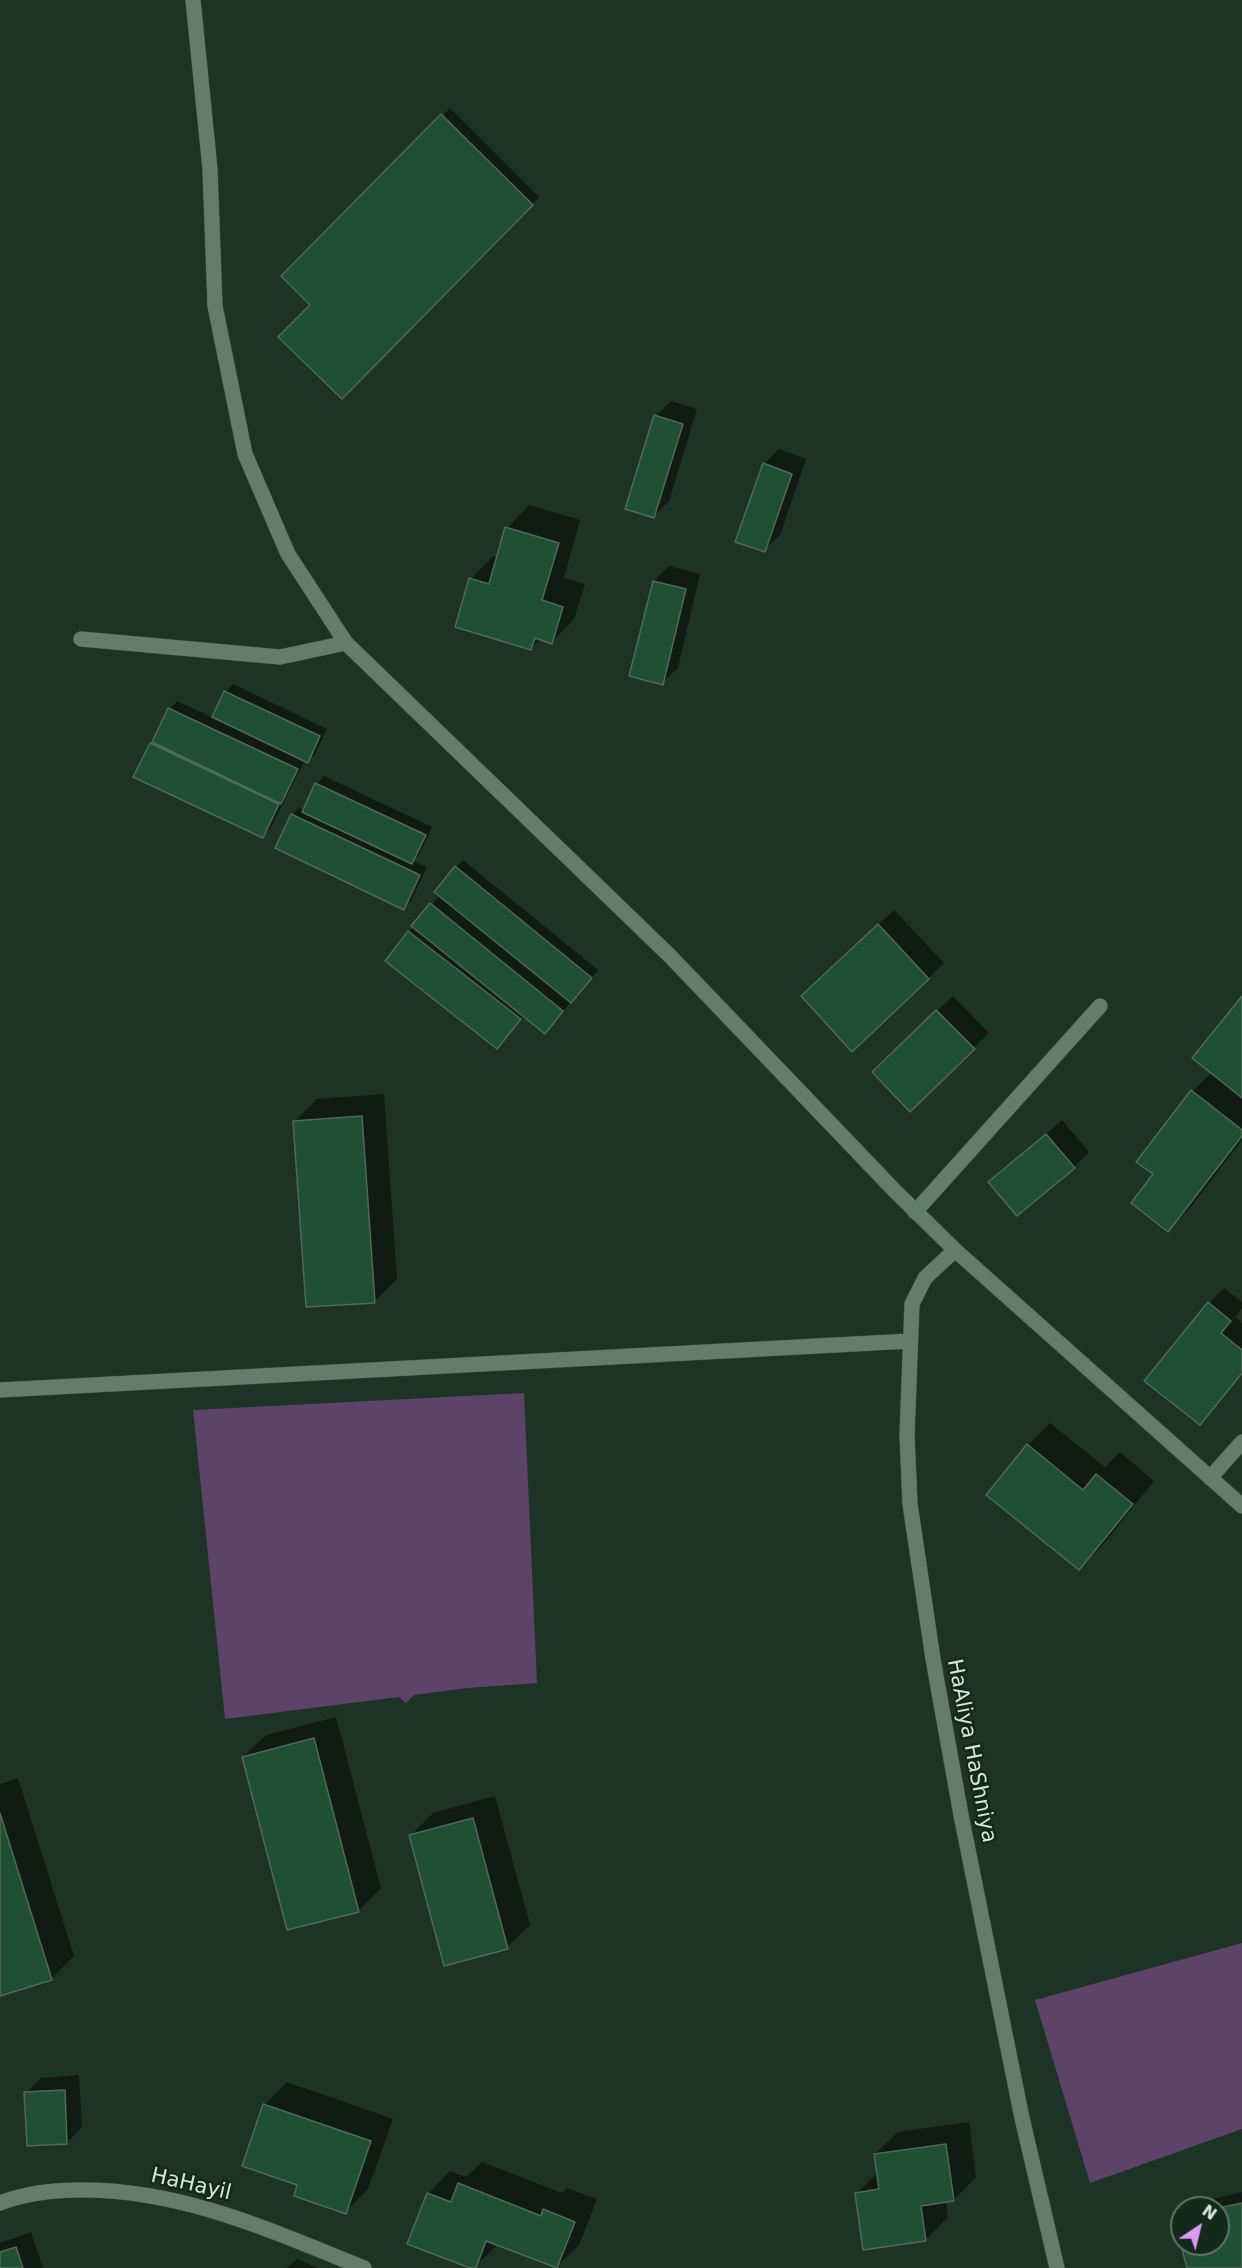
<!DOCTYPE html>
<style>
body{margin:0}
#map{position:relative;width:1242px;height:2268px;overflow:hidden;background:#1d3325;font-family:"DejaVu Sans",sans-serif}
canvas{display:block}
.north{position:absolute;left:1170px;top:2196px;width:60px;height:60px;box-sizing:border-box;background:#13291b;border:2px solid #627468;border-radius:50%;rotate:35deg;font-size:16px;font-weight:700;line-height:24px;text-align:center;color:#d8e5db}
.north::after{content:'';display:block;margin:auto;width:21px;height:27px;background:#da9af6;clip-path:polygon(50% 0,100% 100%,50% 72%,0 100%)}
</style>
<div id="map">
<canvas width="1242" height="2268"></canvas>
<div class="north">N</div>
</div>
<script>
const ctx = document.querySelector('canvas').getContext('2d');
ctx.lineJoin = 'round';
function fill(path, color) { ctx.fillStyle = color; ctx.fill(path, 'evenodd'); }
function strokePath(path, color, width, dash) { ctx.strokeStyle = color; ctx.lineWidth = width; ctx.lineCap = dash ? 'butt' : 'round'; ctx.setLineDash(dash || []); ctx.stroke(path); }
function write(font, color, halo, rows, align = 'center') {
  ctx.font = font + ' "DejaVu Sans",sans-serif'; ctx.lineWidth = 5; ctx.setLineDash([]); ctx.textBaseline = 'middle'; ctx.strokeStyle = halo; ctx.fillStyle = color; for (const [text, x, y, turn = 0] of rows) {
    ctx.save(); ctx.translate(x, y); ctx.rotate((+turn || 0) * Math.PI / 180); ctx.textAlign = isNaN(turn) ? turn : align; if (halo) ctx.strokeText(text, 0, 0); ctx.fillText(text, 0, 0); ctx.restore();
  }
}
fill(new Path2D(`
 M524 1393 537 1683 468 1688 414 1695 406 1703 399 1697 225 1719 193 1410Z
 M1242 1943V2129L1090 2183 1035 2000Z`), '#5d4368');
fill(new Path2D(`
 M450 108 539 197 342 397 312 305 284 276Z
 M671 401 697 409 669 501 654 516 656 416Z
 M779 449 806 459 780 535 764 550V464Z
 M529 505 580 520 564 578 585 584 574 619 552 642 541 639 531 648 471 579 493 556 498 558 507 528Z
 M669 566 700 574 678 668 662 683 654 581Z
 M233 684 327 729 315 754 307 761 305 760 270 829 262 837 151 744 155 740 170 709 177 701 213 718 226 692Z
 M324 776 432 827 419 855 413 861 427 867 411 901 404 908 292 815 299 808 304 810 317 784Z
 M463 860 598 970 552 1024 524 1015 504 1040 409 932 440 895 456 867Z
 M894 910 944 963 853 1050 818 981Z
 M953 996 989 1033 910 1110 889 1057Z
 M1242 998V1140L1190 1208 1168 1230 1155 1174 1193 1091 1212 1072Z
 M384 1094 397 1279 375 1301 295 1121 317 1099Z
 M1062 1120 1089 1152 1074 1167 990 1183Z
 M1224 1288 1242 1302V1308L1235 1317 1242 1323V1374L1199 1423 1209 1303Z
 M1050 1423 1105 1467 1120 1452 1154 1481 1102 1546 1079 1568 1028 1445Z
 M336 1717 381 1888 359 1910 288 1929 243 1757 266 1735Z
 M18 1778 74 1956 51 1979 0 1994V1784Z
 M495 1796 530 1925 507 1947 411 1835 433 1813Z
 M79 2075 82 2127 67 2143 26 2093 41 2078Z
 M287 2082 393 2119 368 2189 345 2212 299 2184 264 2105Z
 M969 2122 976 2177 954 2200 946 2201 948 2217 926 2240 857 2193 878 2172 875 2154 898 2132Z
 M482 2162 562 2193 567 2188 597 2199 579 2245 556 2267 498 2244 474 2268 428 2194 450 2171 466 2177Z
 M1242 2192V2268H1188L1182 2244H1218V2208H1187L1191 2204Z
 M31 2232 43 2268H0V2243Z
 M297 2259 318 2268H287Z`), '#0007');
const building = new Path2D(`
 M441 114 533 205 342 399 278 337 310 305 281 276Z
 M654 415 683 424 654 518 625 509Z
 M763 463 792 474 765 552 735 542Z
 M505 527 559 543 542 600 563 607 552 644 535 638 531 650 455 627 469 578 489 584Z
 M653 581 686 589 663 685 629 676Z
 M224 691 320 736 308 763 212 717Z
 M168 708 298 769 281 804 152 742Z
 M150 743 279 804 263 838 133 777Z
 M315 783 426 835 412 864 302 812Z
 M291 814 420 875 404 910 275 848Z
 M455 866 592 978 571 1003 434 892Z
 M430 903 563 1011 545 1034 411 926Z
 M878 924 929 979 852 1052 801 996Z
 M408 931 521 1019 497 1049 385 961Z
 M1242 996V1098L1192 1058Z
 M936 1010 975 1049 910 1112 872 1072Z
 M1191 1090 1242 1130V1136L1168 1232 1131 1203 1153 1174 1136 1162Z
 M362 1116 375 1303 306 1307 293 1121Z
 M1046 1134 1075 1168 1017 1216 988 1182Z
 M1208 1302 1231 1321 1221 1333 1242 1350V1373L1200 1425 1144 1381Z
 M1027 1444 1083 1490 1096 1474 1133 1504 1079 1570 986 1495Z
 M314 1738 359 1912 287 1930 242 1757Z
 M0 1813 52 1980 0 1996Z
 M473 1818 508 1949 444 1966 409 1835Z
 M65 2090 67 2144 27 2146 24 2092Z
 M263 2104 371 2141 346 2214 294 2196 297 2185 242 2166Z
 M946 2144 954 2201 921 2206 926 2241 863 2250 855 2193 879 2189 874 2154Z
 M458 2183 541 2216 543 2209 575 2222 557 2268 486 2241 476 2268H470L407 2244 427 2193 451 2202Z
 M1242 2203V2268H1187L1174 2219 1182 2217V2244H1218V2208Z
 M16 2247 23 2268H0V2252Z`);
fill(building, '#205033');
strokePath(building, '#516958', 1.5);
const lane = new Path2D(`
 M915 1212 1100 1006
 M1210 1478 1242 1442`);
const street = new Path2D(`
 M81 639 280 657 346 643
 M955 1250 925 1278 912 1304 907 1435 910 1504 933 1659 961 1815 1022 2118 1057 2268
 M0 1390 910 1341
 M0 2203C26 2193 53 2190 80 2190 181 2189 272 2231 364 2268`);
const secondary = new Path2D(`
 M193 0 210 169 215 306 245 454 288 554 346 643 670 956 895 1191 955 1250 1242 1506`);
strokePath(lane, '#3c5043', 16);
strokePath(street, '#3c5043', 16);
strokePath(secondary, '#3c5043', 16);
strokePath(lane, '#637c6b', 15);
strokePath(street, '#637c6b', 15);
strokePath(secondary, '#637c6b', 15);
write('21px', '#d8e5db', '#13291b', [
 ["HaAliya HaShniya",971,1751,79],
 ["HaHayil",191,2185,13]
]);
</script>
